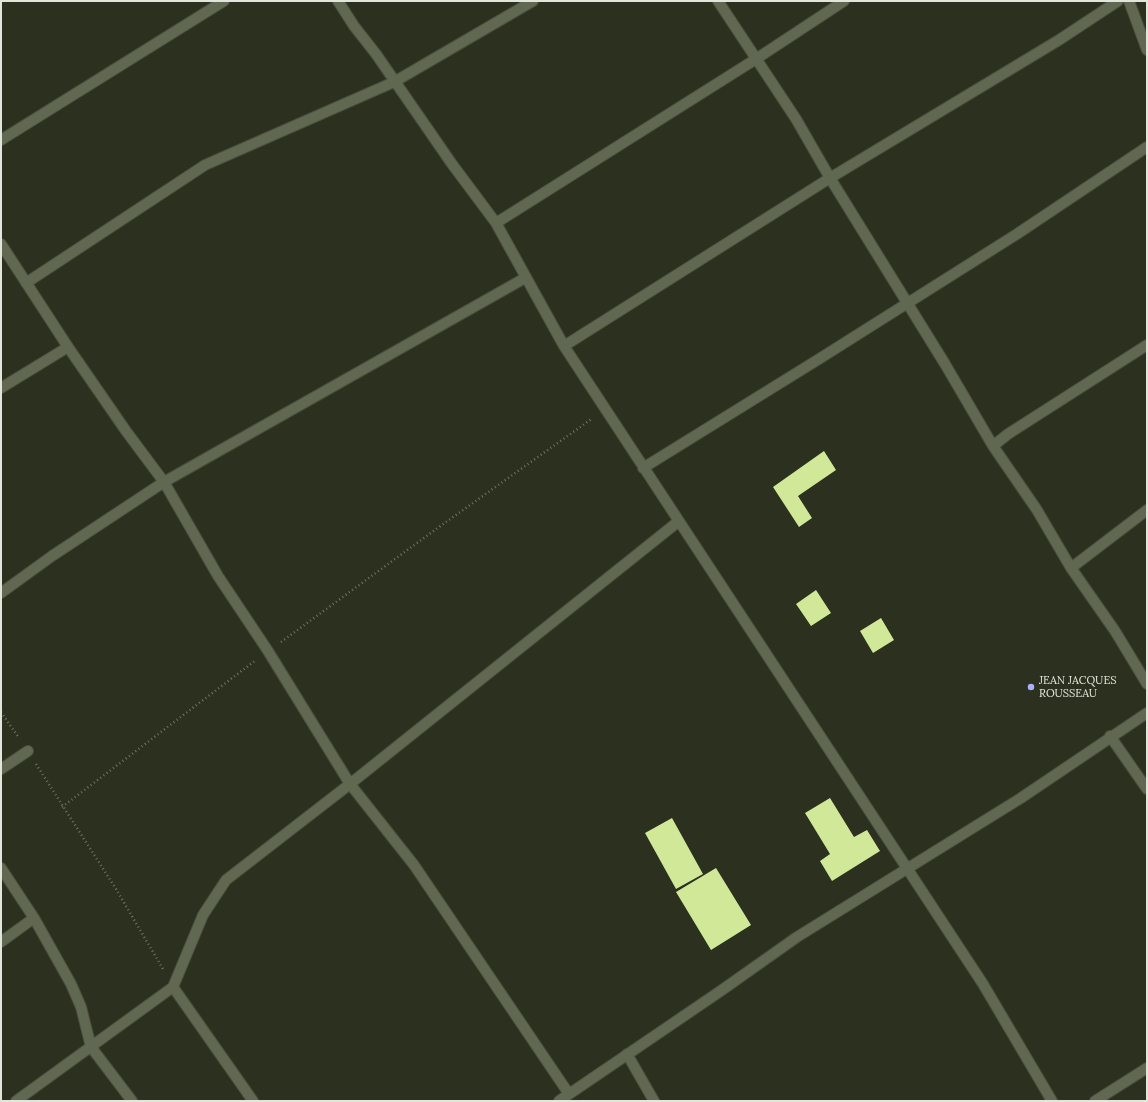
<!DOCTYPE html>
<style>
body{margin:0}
#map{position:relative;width:1148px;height:1102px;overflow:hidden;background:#2b311e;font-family:Lora,serif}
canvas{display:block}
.frame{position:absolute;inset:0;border:2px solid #e2e6da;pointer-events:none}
</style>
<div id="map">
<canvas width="1148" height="1102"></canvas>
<div class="frame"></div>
</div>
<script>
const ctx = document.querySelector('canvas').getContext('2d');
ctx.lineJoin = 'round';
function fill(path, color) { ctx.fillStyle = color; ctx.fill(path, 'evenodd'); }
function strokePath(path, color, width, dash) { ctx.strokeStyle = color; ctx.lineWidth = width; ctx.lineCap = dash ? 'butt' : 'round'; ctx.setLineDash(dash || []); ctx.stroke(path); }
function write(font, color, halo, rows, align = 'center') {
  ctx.font = font + ' Lora,serif'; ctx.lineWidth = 4; ctx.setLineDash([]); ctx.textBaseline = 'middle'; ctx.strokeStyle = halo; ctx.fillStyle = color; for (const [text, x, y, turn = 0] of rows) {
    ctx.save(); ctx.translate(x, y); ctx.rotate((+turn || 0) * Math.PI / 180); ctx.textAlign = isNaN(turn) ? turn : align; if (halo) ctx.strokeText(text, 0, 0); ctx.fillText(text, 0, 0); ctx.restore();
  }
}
fill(new Path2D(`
 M824 451 836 470 798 496 812 518 799 527 773 487Z
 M816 590 831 613 811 626 796 604Z
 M881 618 894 640 873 653 860 631Z
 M830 798 854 837 867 830 880 851 832 881 820 861 830 854 805 813Z
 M672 818 703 874 676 889 645 833Z
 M716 868 751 925 711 950 676 892Z`), '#d0e898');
const minor = new Path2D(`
 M338 1 354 26 376 54 452 164 496 223 564 346 983 984 1052 1101
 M718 1 796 119 830 178 945 364 993 446 1037 510 1071 568 1115 631 1147 684
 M1129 1 1147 50
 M1 140 224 1
 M496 223 756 59 844 1
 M1 244 68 347 126 431 164 482 218 576 268 651 350 784 414 865 569 1094
 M26 283 205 165 394 82 533 1
 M564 346 830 178 1059 40 1118 1
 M1 388 68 347
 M993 446 1008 434 1147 345
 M643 468 819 359 1017 234 1147 147
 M1071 568 1147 510
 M1 593 52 556 164 482 525 278
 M1110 736 1147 789
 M1 769 28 751
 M1 868 34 918 71 984 81 1007 91 1047 132 1101
 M1 942 34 918
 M173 987 253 1101
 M627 1054 654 1101
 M16 1101 173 987 203 915 226 880 350 784 679 521
 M559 1101 722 990 797 937 1021 798 1147 713
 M1095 1101 1147 1068`);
strokePath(minor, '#4a4e3e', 12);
strokePath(new Path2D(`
 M281 642 439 527 593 418
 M1 712 19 738
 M36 764 116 889 163 969
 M62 807 256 660`), '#6f7464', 2.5, [1, 3]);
strokePath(minor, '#616852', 10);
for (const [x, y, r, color] of [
 [1031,687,4,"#aab0fb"]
]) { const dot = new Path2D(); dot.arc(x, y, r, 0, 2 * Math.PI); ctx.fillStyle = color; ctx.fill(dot); strokePath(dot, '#2b311e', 1.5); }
write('11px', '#e2e6da', '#2b311e', [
 ["JEAN JACQUES",1039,681],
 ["ROUSSEAU",1039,694]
], 'left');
</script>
